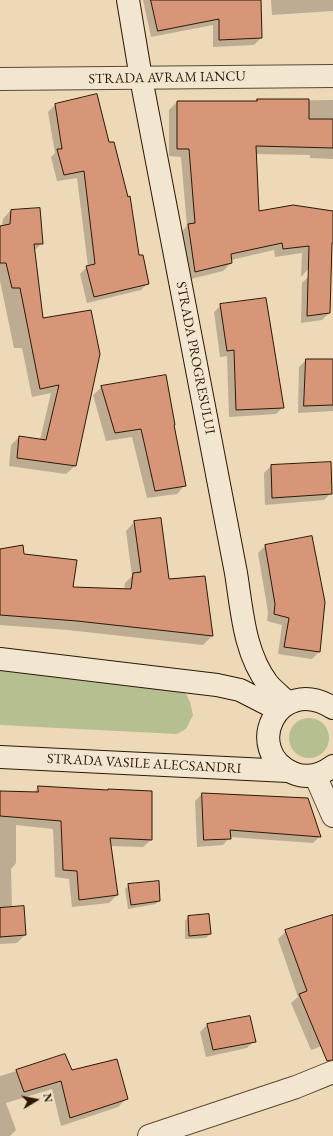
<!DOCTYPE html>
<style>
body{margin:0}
#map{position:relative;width:333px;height:1136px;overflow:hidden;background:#edd8b7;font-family:"EB Garamond",serif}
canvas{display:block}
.north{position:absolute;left:16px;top:1080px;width:40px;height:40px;-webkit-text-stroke:3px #f3e6d0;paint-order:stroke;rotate:80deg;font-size:11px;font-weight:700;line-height:16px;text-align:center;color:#2c1905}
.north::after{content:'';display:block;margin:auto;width:14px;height:18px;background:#2c1905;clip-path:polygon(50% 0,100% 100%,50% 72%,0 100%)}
</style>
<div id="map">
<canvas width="333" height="1136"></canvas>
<div class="north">N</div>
</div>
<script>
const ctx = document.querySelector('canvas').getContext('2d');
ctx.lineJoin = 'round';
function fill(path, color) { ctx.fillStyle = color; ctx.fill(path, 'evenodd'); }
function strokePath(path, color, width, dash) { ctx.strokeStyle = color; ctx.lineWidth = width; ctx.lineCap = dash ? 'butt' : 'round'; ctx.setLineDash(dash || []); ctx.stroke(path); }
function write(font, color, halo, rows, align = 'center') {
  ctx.font = font + ' "EB Garamond",serif'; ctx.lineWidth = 3; ctx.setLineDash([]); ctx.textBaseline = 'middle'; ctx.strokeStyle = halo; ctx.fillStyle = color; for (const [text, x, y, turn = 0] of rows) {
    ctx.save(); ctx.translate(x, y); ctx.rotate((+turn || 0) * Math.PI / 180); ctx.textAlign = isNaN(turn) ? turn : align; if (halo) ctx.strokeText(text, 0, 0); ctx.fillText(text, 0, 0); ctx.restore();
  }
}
fill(new Path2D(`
 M0 668 185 692 190 702 193 715 186 729 177 734 0 725Z
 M289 738a20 20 0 1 1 40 0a20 20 0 1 1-40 0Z`), '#b5bf90');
fill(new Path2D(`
 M143 0H260L261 38 254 45 213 47V25L151 37Z
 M271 0H333V47V11L272 15Z
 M96 95 139 256 148 283 141 290 87 303 80 274 88 266 77 178 57 181 51 157 55 153 48 112 55 105Z
 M333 100V159L310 158V155L255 154 258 212 333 213V242L301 277 302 253 275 257 274 250 231 260V263L223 271 187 280 180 233 187 226 181 157 169 156V110L177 102Z
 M11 210 42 243 34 251 43 319 90 312 75 466 66 474 9 466 11 445 19 437 40 440 51 393 32 397 22 348H14L0 281V227L2 226 3 219Z
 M309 276 329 313 322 320 301 323 302 283Z
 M221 305 283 407 276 414 229 417 227 356 220 357 214 312Z
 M306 360H333V411L298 413 299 367Z
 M102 387 174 425 185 485 177 494 147 498 132 437 106 441 93 395Z
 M330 463 331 493 324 500 265 505 264 473 271 466Z
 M134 522 169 580 205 577 212 636 203 645 68 630 0 625V550L23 555 72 588 124 590 125 583 132 576 126 531Z
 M311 537 319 652 312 659 278 654 282 625 267 621 268 612 258 553 265 546Z
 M39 787 151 840 143 847 110 846 117 895 109 903 72 907 69 879 55 877 53 829 16 825V863L11 869 12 908 25 935 17 943 0 944V792L33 793Z
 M202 794 307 799 319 837 313 843 230 837 223 845 197 847 195 801Z
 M129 885 159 900 156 904 128 909 125 889Z
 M333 916V1042L311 1050 291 1003 298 997 278 939 286 931Z
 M188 917 210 934 206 938 185 939V921Z
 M249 1017 254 1041 247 1048 206 1057 200 1032 207 1025Z
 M65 1056 71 1071 127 1098 118 1107 61 1126 52 1089 6 1103 16 1130 10 1136H0V1076Z`), '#0003');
const building = new Path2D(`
 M151 0H261L262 38 219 40V19L158 31Z
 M97 94 109 142H114L128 197 130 196 139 255H143L149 284 94 297 86 266 95 264 84 171 64 175 57 149H62L55 104Z
 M257 99H309V119H333V148L256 146 259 211 293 205 333 211V243H332L330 313 307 316 309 246 283 249 282 243 231 254 232 263 195 272 188 224 195 223 189 149H177V101H257Z
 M40 208 43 244H34L43 318 91 310 100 354 76 466 17 458 19 436 46 440 59 385 40 389 20 288H12L6 263H0V226L10 224 11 210Z
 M266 298 284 408 236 410 234 350 227 351 220 304Z
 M306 359H333V405L304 406Z
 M166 375 175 425H174L186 486 155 491 141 429 115 433 101 386Z
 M331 462 332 494 272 498 271 465Z
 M161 518 169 579 205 576 213 636 77 621 0 615V549L23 545 24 554 77 560 73 587 131 589 133 573 141 572 134 521Z
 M312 536 325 602 320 652 284 647 289 618 274 614 275 604 265 545Z
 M38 786 108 790V789L152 791V840L110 838 118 895 79 900 77 871 63 870 61 821 0 816V791L38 792Z
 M202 793 308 798 321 837 230 830 231 839 204 840Z
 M159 881 160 901 131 905 128 884Z
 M24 906 26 935 0 937V908Z
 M209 914 211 934 189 936 188 916Z
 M333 915V1060L327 1061 299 994 307 991 285 930Z
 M250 1016 256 1042 213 1050 207 1024Z
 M65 1054 72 1070 117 1059 128 1099 70 1118 61 1081 24 1092 16 1070Z`);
fill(building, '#d79678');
strokePath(building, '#2c1905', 1);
const street = new Path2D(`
 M0 79 333 76
 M315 775 333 816
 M149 1136 296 1087 333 1072`);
const secondary = new Path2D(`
 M128 0 141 78 236 573C242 610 244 653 268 684 274 691 282 697 288 703
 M0 659 217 685 240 690 279 710
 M333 708C277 673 242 751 293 773 307 779 321 775 333 766
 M0 757 288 771`);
strokePath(street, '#5c4932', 24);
strokePath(secondary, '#2c1905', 24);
strokePath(street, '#f3e6d0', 22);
strokePath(secondary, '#f3e6d0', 22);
write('14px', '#2c1905', '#f3e6d0', [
 ["STRADA AVRAM IANCU",167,78,-1],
 ["STRADA PROGRESULUI",195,358,79],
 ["STRADA VASILE ALECSANDRI",144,764,3]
]);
</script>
